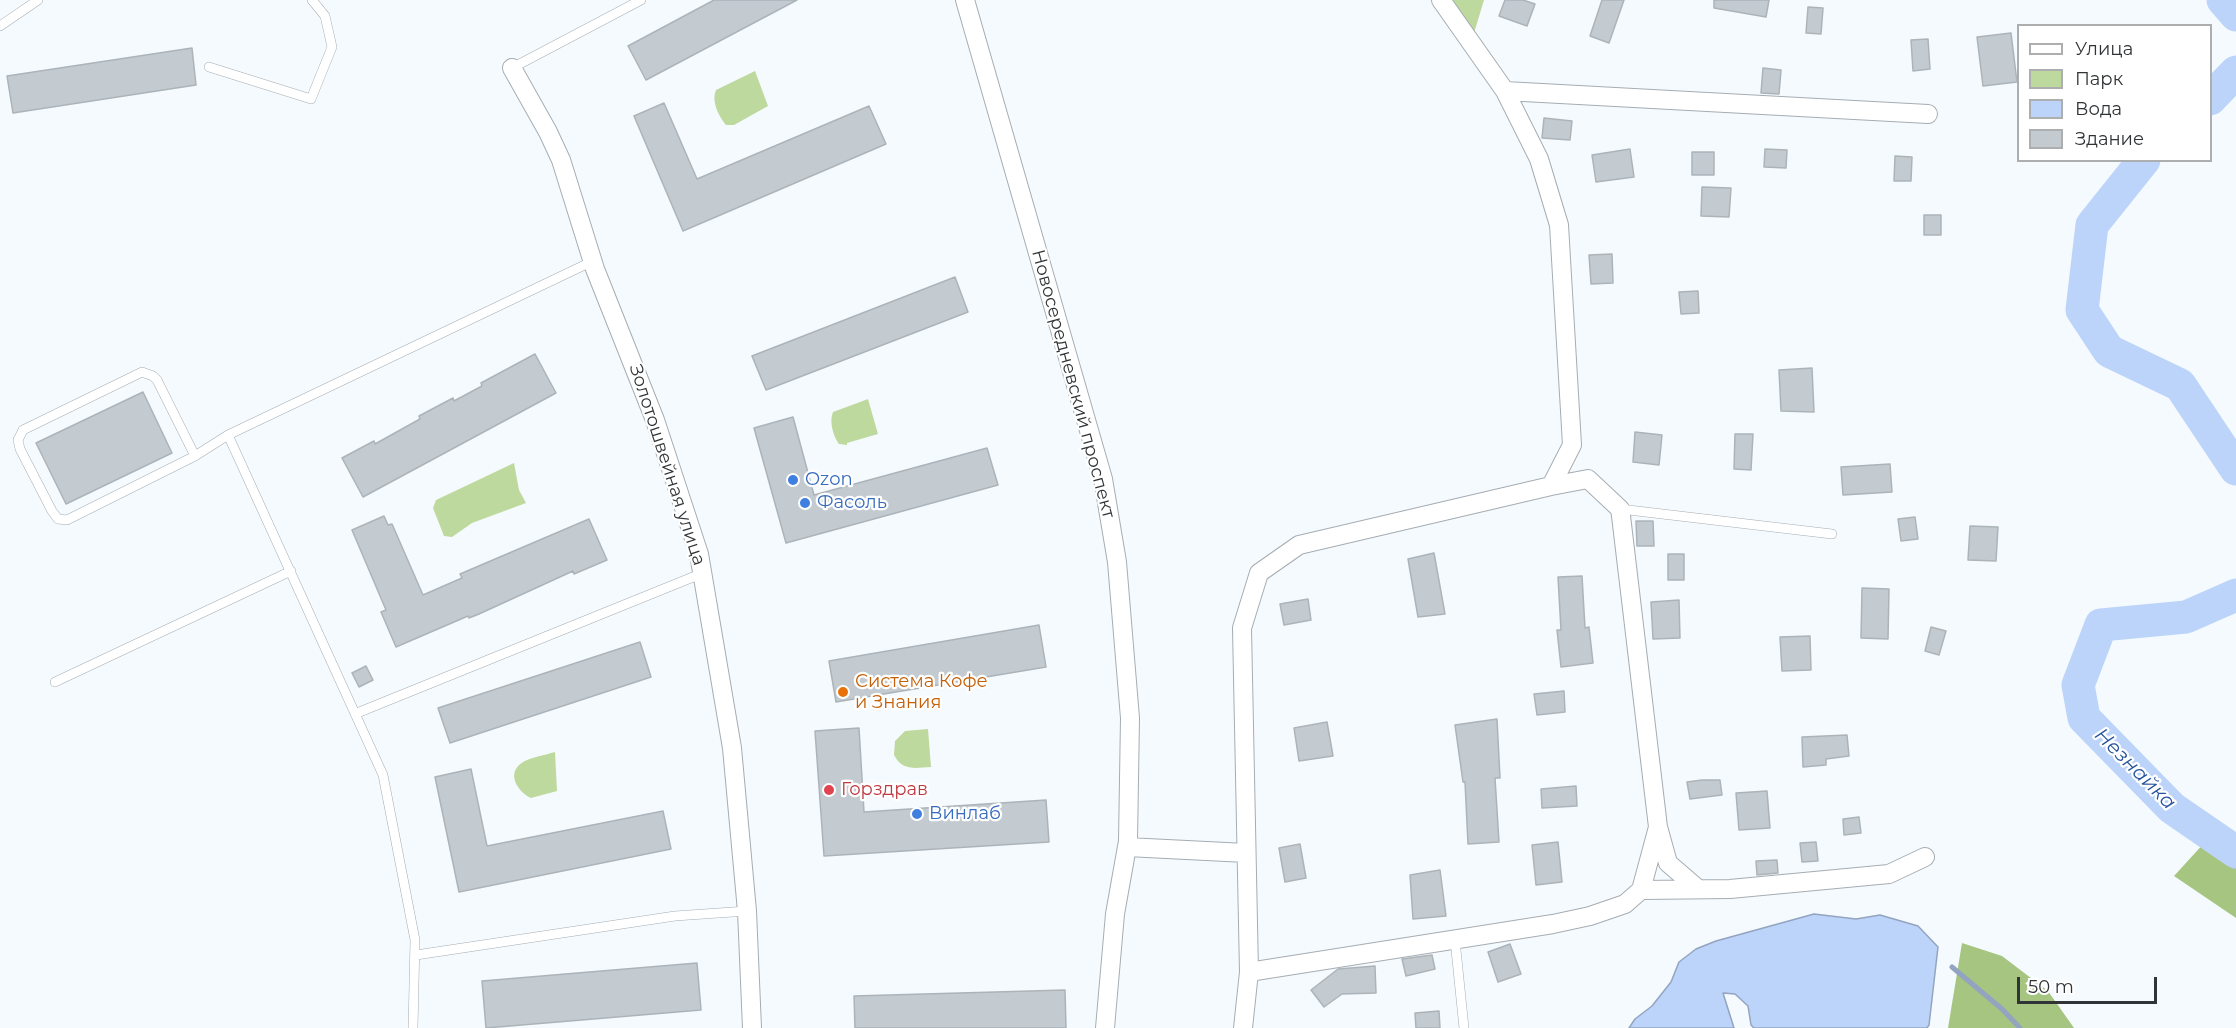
<!DOCTYPE html>
<meta charset="utf-8">
<style>
body{margin:0}
#map{position:relative;width:2236px;height:1028px;overflow:hidden;background:#f5fafe;font-family:Montserrat,sans-serif}
canvas{display:block}
.legend{position:absolute;left:2017px;top:24px;width:195px;height:138px;box-sizing:border-box;background:#fff;border:2px solid #adaeaf;margin:0;padding:8px 10px;list-style:none;font-size:18px;color:#313436}
.legend li{display:flex;align-items:center;gap:12px;height:30px}
.legend b{width:30px;border:2px solid #adaeaf}
.scale{position:absolute;left:2017px;top:977px;width:140px;height:27px;box-sizing:border-box;border:3px solid #313436;border-top:0;padding-left:8px;font-size:18px;line-height:21px;white-space:nowrap;color:#313436;-webkit-text-stroke:4px #fff;paint-order:stroke}
</style>
<div id="map">
<canvas width="2236" height="1028"></canvas>
<ul class="legend">
<li><b style="height:8px;background:#fff"></b>Улица</li>
<li><b style="height:16px;background:#bed99e"></b>Парк</li>
<li><b style="height:16px;background:#bcd4fa"></b>Вода</li>
<li><b style="height:16px;background:#c3cbd1"></b>Здание</li>
</ul>
<div class="scale">50 m</div>
</div>
<script>
const ctx = document.querySelector('canvas').getContext('2d');
ctx.lineJoin = 'round';
function fill(path, color) { ctx.fillStyle = color; ctx.fill(path, 'evenodd'); }
function strokePath(path, color, width, dash) { ctx.strokeStyle = color; ctx.lineWidth = width; ctx.lineCap = dash ? 'butt' : 'round'; ctx.setLineDash(dash || []); ctx.stroke(path); }
function write(font, color, halo, rows, align = 'center') {
  ctx.font = font + ' Montserrat,sans-serif'; ctx.lineWidth = 4.5; ctx.setLineDash([]); ctx.textBaseline = 'middle'; ctx.strokeStyle = halo; ctx.fillStyle = color; for (const [text, x, y, turn = 0] of rows) {
    ctx.save(); ctx.translate(x, y); ctx.rotate((+turn || 0) * Math.PI / 180); ctx.textAlign = isNaN(turn) ? turn : align; if (halo) ctx.strokeText(text, 0, 0); ctx.fillText(text, 0, 0); ctx.restore();
  }
}
fill(new Path2D(`
 M1452 0H1484L1474 33Z
 M755 71 768 106 734 125H726C719 116 711 102 716 90Z
 M868 399 878 434 847 443V445L839 444C833 436 829 421 833 412Z
 M514 463 519 490 526 503 472 523 452 537 444 536 433 508 436 500Z
 M928 729 931 767C915 768 902 771 894 755L895 741 905 731Z
 M555 752 557 791 531 798C518 792 505 773 523 762 532 757 545 755 555 752Z`), '#bed99e');
fill(new Path2D(`
 M2206 841 2236 863V918L2174 876Z
 M1962 943 2002 956 2048 991 2074 1028H1948Z`), '#a6c581');
const water = new Path2D(`
 M1814 914 1856 919 1880 915 1918 926 1938 947 1929 1025 1927 1028H1754L1751 1025 1748 1006 1735 994 1723 993 1734 1028H1629L1635 1019 1652 1006 1671 982 1679 962 1696 949 1716 941Z`);
fill(water, '#bcd4fa');
strokePath(water, '#92a4bf', 1.5);
strokePath(new Path2D(`
 M1952 967 2002 1009 2020 1028`), '#92a4bf', 5);
strokePath(new Path2D(`
 M2223 0 2236 15
 M2210 99 2236 72
 M2144 160 2092 225 2082 310 2109 351 2180 385 2236 469
 M2236 595 2186 617 2101 625 2078 685 2084 718 2172 808 2236 852`), '#bcd4fa', 33);
const building = new Path2D(`
 M714 0H797L646 80 628 46Z
 M1505 0H1523L1535 4 1527 26 1499 16Z
 M1602 0H1624L1609 43 1590 36Z
 M1714 0H1769L1766 17 1714 8Z
 M1808 7 1823 8 1821 34 1806 33Z
 M2011 33 2017 82 1983 86 1977 37Z
 M1928 39 1930 69 1913 71 1911 40Z
 M192 48 196 85 13 113 7 76Z
 M1763 68 1781 70 1779 94 1761 93Z
 M664 103 697 179 869 106 886 144 683 231 634 116Z
 M1544 118 1572 121 1570 140 1542 138Z
 M1630 149 1634 177 1596 182 1592 155Z
 M1765 149 1787 150 1786 168 1764 167Z
 M1692 152H1714V175H1692Z
 M1895 156 1912 157 1911 181H1894Z
 M1702 187 1731 188 1729 217 1701 216Z
 M1924 215H1941V235H1924Z
 M1612 254 1613 283 1591 284 1589 255Z
 M955 277 968 312 766 390 752 356Z
 M1698 291 1699 313 1681 314 1679 292Z
 M535 354 556 393 363 497 342 458 374 441 375 444 420 419 419 416 453 398 454 401 482 386 481 383Z
 M1812 368 1814 412 1781 411 1779 370Z
 M143 392 172 453 66 504 36 443Z
 M793 417 814 495 987 448 998 485 786 543 754 428Z
 M1635 432 1662 435 1659 465 1633 462Z
 M1735 434H1753L1751 470 1734 469Z
 M1890 464 1892 492 1843 495 1841 467Z
 M384 516 388 525 392 524 423 595 462 578 460 574 589 519 607 560 574 574 573 571 479 614 469 618 468 616 396 647 381 612 386 610 352 530Z
 M1915 517 1918 539 1901 541 1898 519Z
 M1636 521H1653L1654 546H1637Z
 M1970 526 1998 527 1996 561 1968 560Z
 M1434 553 1445 614 1418 617 1408 559Z
 M1668 554H1684V580H1668Z
 M1582 576 1585 628 1589 627 1593 663 1561 667 1557 630H1561L1558 577Z
 M1862 588 1889 589 1888 639 1861 638Z
 M1308 599 1311 620 1284 625 1280 604Z
 M1679 600 1680 638 1653 639 1651 602Z
 M1039 625 1046 667 836 702 829 661Z
 M1931 627 1946 631 1939 655 1925 651Z
 M1810 636 1811 670 1782 671 1780 637Z
 M640 642 651 677 450 743 438 708Z
 M366 666 373 680 359 687 352 673Z
 M1564 691 1565 712 1537 715 1534 694Z
 M1497 719 1500 778H1495L1499 842 1468 844 1465 782H1463L1455 725Z
 M1327 722 1333 756 1299 761 1294 728Z
 M859 728 864 812 1046 800 1049 842 824 856 815 731Z
 M1847 735 1849 756 1826 759V765L1803 767 1802 737Z
 M471 769 487 846 663 811 671 849 459 892 435 777Z
 M1702 780H1720L1722 795 1690 799 1687 782Z
 M1576 786 1577 806 1542 808 1541 789Z
 M1767 791 1770 828 1739 830 1736 793Z
 M1859 817 1861 833 1844 835 1843 819Z
 M1558 842 1562 882 1536 885 1532 845Z
 M1816 842 1818 861 1802 862 1800 843Z
 M1300 844 1306 878 1285 882 1279 848Z
 M1777 860 1778 873 1757 875 1756 861Z
 M1440 870 1446 916 1413 919 1410 875Z
 M1510 944 1521 974 1498 982 1488 952Z
 M1432 955 1435 969 1406 976 1402 959Z
 M697 963 701 1010 486 1028 482 981Z
 M1375 966 1376 993 1342 994 1324 1007 1311 990 1338 969Z
 M1065 990 1066 1028H855L854 996Z
 M1439 1011 1440 1028H1416L1415 1013Z`);
fill(building, '#c3cbd1');
strokePath(building, '#acb4ba', 1.5);
const lane = new Path2D(`
 M0 26 38 0
 M209 67 311 99 332 47 325 16 312 0
 M512 68 641 0
 M228 435 383 775 415 940 413 1028
 M195 456 157 380 153 376 142 372 23 430 18 440 20 449 52 511 58 519 67 520 195 456 228 435 593 261
 M1620 509 1832 534
 M55 682 291 571
 M357 713 703 573
 M1455 940 1464 1028
 M416 955 675 916 747 911`);
const street = new Path2D(`
 M965 0 1103 479 1117 562 1130 718 1128 841 1115 914 1105 1028
 M512 68 548 132 561 160 595 269 655 420 699 554 732 748 747 911 752 1028
 M1505 91 1928 114
 M1658 827 1668 863 1697 888
 M1127 847 1246 853
 M1641 890 1730 889 1889 874 1925 857
 M1249 972 1553 924 1590 916 1625 904 1641 890 1658 827 1621 516 1620 509 1588 479 1551 486
 M1243 1028 1249 972 1242 628 1259 573 1299 545 1551 486 1572 445 1559 225 1539 159 1505 91 1441 0`);
strokePath(lane, '#a5adb3', 10);
strokePath(street, '#a5adb3', 20);
strokePath(lane, '#fff', 9);
strokePath(street, '#fff', 18);
for (const [x, y, r, color] of [
 [793,480,6,"#3f7fe0"],
 [805,503,6,"#3f7fe0"],
 [843,692,6,"#e8710a"],
 [829,790,6,"#e0444e"],
 [917,814,6,"#3f7fe0"]
]) { const dot = new Path2D(); dot.arc(x, y, r, 0, 2 * Math.PI); ctx.fillStyle = color; ctx.fill(dot); strokePath(dot, '#fff', 2); }
write('18px', '#313436', '#fff', [
 ["Новосередневский проспект",1073,384,75],
 ["Золотошвейная улица",667,465,72]
]);
write('18px', '#366cbe', '#fff', [
 ["Ozon",805,480],
 ["Фасоль",817,503],
 ["Винлаб",929,814]
], 'left');
write('18px', '#c56008', '#fff', [
 ["Система Кофе",855,682],
 ["и Знания",855,703]
], 'left');
write('18px', '#be3a42', '#fff', [
 ["Горздрав",841,790]
], 'left');
write('italic 20px', '#27549c', '#fff', [
 ["Незнайка",2135,769,45]
]);
</script>
